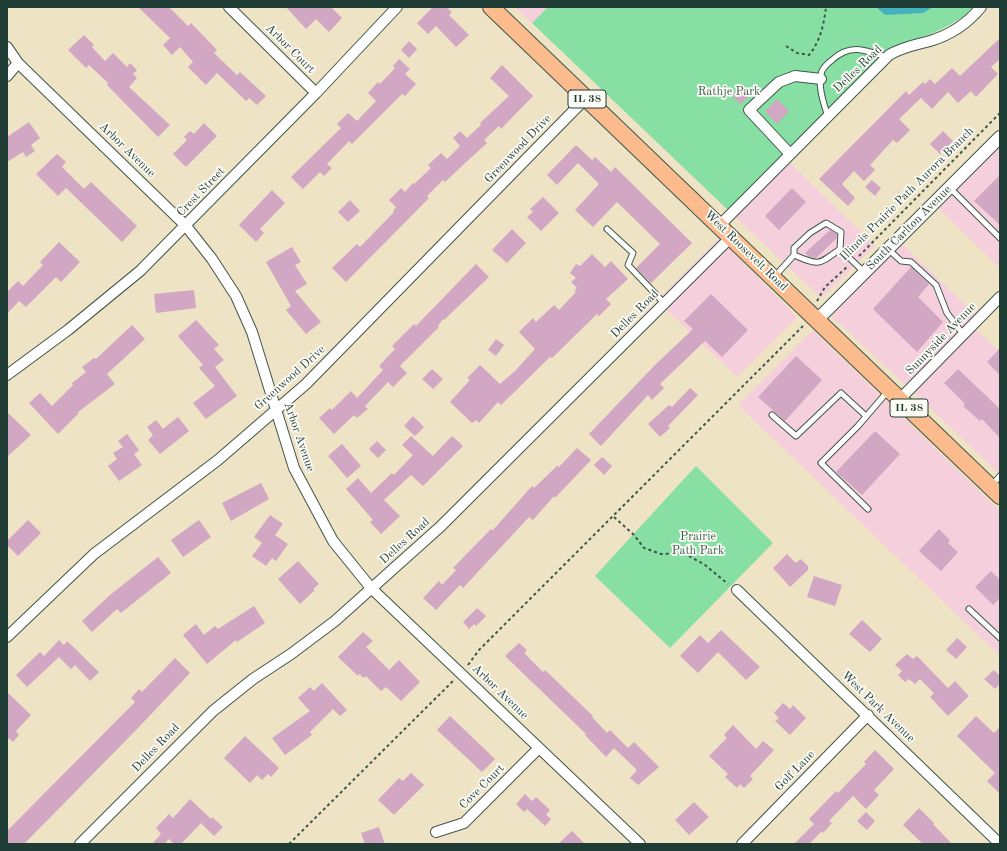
<!DOCTYPE html>
<style>
body{margin:0}
#map{position:relative;width:1007px;height:851px;overflow:hidden;background:#eee3c4;font-family:"Old Standard TT",serif}
canvas{display:block}
.frame{position:absolute;inset:0;border:8px solid #1f3d34;pointer-events:none}
</style>
<div id="map">
<canvas width="1007" height="851"></canvas>
<div class="frame"></div>
</div>
<script>
const ctx = document.querySelector('canvas').getContext('2d');
ctx.lineJoin = 'round';
function fill(path, color) { ctx.fillStyle = color; ctx.fill(path, 'evenodd'); }
function strokePath(path, color, width, dash) { ctx.strokeStyle = color; ctx.lineWidth = width; ctx.lineCap = dash ? 'butt' : 'round'; ctx.setLineDash(dash || []); ctx.stroke(path); }
function write(font, color, halo, rows, align = 'center') {
  ctx.font = font + ' "Old Standard TT",serif'; ctx.lineWidth = 3.5; ctx.setLineDash([]); ctx.textBaseline = 'middle'; ctx.strokeStyle = halo; ctx.fillStyle = color; for (const [text, x, y, turn = 0] of rows) {
    ctx.save(); ctx.translate(x, y); ctx.rotate((+turn || 0) * Math.PI / 180); ctx.textAlign = isNaN(turn) ? turn : align; if (halo) ctx.strokeText(text, 0, 0); ctx.fillText(text, 0, 0); ctx.restore();
  }
}
fill(new Path2D(`
 M515 7H548L532 23Z
 M1000 142V268L937 207Z
 M784 157 875 246 821 298 729 211Z
 M719 238 797 317 737 377 657 301Z
 M899 241 976 315 907 386 830 315Z
 M975 329 1000 352V475L914 392Z
 M813 330 1000 511V656L738 405Z`), '#f5cfdb');
fill(new Path2D(`
 M548 7H976C950 28 926 37 895 46L729 211 532 23Z
 M696 466 773 543 670 648 595 576Z`), '#87dfa4');
fill(new Path2D(`
 M876 7H933L923 13 885 15Z`), '#44b3be');
fill(new Path2D(`
 M138 7H169L188 26 191 23 217 50 214 53 237 75 240 72 266 96 257 105 249 98 246 101 217 73 206 85 188 67 193 62 180 47 172 55 163 45 170 38Z
 M286 7H331L342 18 329 32 316 19 306 29Z
 M433 7H446L452 12 449 15 469 35 456 47 436 26 428 34 417 23Z
 M84 35 94 45 92 47 105 61 113 53 127 67 130 63 137 70 133 74 137 78 129 87 170 125 158 137 107 85 108 83 89 65 86 68 68 50Z
 M1000 38V59L991 67 998 74 976 97 971 91 958 103 948 92 932 109 921 98 899 119 910 130 897 143 893 140 870 165 875 170 864 181 854 171 842 184 855 198 848 206 819 179 906 91 909 95 923 82 925 84 930 79 935 84 952 68 960 76Z
 M409 41 417 49 409 58 401 50Z
 M399 59 410 69 405 74 416 84 405 96 402 94 352 144 349 141 327 164 332 168 324 176 320 172 303 189 291 177 341 128 337 124 348 113 357 121 376 101 368 93 378 82 380 84 395 68 393 66Z
 M502 65 533 96 501 129 499 126 484 140 487 143 463 165 445 182 443 180 427 196 429 198 346 282 332 268 357 244 360 247 394 212 393 211 396 207 389 200 401 188 405 192 413 183 414 184 431 168 428 165 441 153 447 159 460 146 453 138 460 131 467 138 481 125 480 123 509 96 490 78Z
 M744 85 752 94 740 104 732 95Z
 M777 99 789 111 777 124 765 111Z
 M29 122 40 138 31 145 35 151 26 157 23 152 7 162V137Z
 M204 123 217 136 186 167 173 154 187 140 184 137 190 131 194 134Z
 M943 131 953 141 940 154 930 144Z
 M576 145 592 160 595 157 611 172 615 167 692 243 651 283 636 268 660 244 617 202 593 227 575 210 599 184 578 163 557 185 547 175Z
 M57 154 66 162 62 167 84 189 91 182 137 226 122 242 66 188 58 196 36 174Z
 M1000 175V225L974 201Z
 M872 180 881 188 875 196 865 187Z
 M792 188 806 202 779 230 765 216Z
 M272 190 285 203 260 229 264 233 256 242 239 225Z
 M543 197 559 213 541 231 527 217 533 212 530 209Z
 M350 200 360 211 348 222 338 212Z
 M512 229 526 243 507 263 492 250Z
 M830 230 837 234V238L816 258 809 257 805 253Z
 M59 242 80 262 61 282 56 277 26 307 19 301 7 314V292L18 281 23 286 43 265 40 262Z
 M292 247 301 262 295 265 307 284 295 291 321 322 306 334 286 310 291 306 266 262Z
 M592 254 605 267 611 261 628 279 606 299 611 304 599 316 597 314 552 358 550 357 501 405 498 402 479 423 476 420 472 423 450 402 470 380 467 378 480 365 500 384 515 371 535 349 519 332 533 318 536 322 554 305 559 310 576 292 574 291 577 288 571 282 576 278 570 273 576 264 580 266Z
 M476 264 489 277 444 320 443 319 438 326 439 327 400 366 407 373 393 387 388 382 365 406 368 409 357 418 354 415 334 434 319 418 330 408 332 410 351 391 357 398 383 370 379 366 395 349 392 346 414 324 416 326Z
 M911 267 929 284 918 297 943 322 917 352 873 309Z
 M194 290 196 308 156 313 154 294Z
 M711 294 748 330 722 357 705 341 660 384 664 388 652 400 648 395 601 446 589 434 655 365 693 329 684 321Z
 M196 320 219 345 214 349 224 360 215 367 237 396 206 419 193 403 215 386 199 368 203 365 178 336Z
 M132 325 145 339 107 374 115 384 78 412 79 413 58 434 29 403 40 393 52 406 73 385 72 383 86 372 82 367 94 358 96 359Z
 M496 339 504 345 496 356 488 350Z
 M1000 348V375L987 362Z
 M796 356 822 380 785 421 758 397Z
 M432 369 443 379 433 389 422 379Z
 M958 369 1000 409V438L982 419 980 421 963 406 965 404 944 383Z
 M690 388 698 395 668 426 670 428 660 437 648 424 669 405 672 407Z
 M7 412 31 435 7 457Z
 M413 416 424 427 415 436 404 426Z
 M178 417 189 431 160 454 148 440 153 435 147 427 156 420 163 429Z
 M875 431 900 454 862 495 836 472Z
 M127 434 139 450 134 454 142 465 119 481 108 466 117 459 113 453 123 447 118 441Z
 M411 436 433 456 452 436 463 446 423 486 411 475 384 500 400 516 381 534 370 522 373 520 346 489 358 478 371 493 392 473 394 475 413 455 402 445Z
 M377 441 386 450 378 458 369 449Z
 M342 444 361 466 347 478 328 456Z
 M577 448 591 460 555 498 554 496 533 520 529 517 463 588 460 585 436 610 423 598 439 581 442 585 456 570 453 568 491 529 493 530 532 486 534 488 557 466 559 467Z
 M602 457 612 466 604 475 594 465Z
 M261 483 269 499 231 521 222 503Z
 M270 515 283 524 275 535 288 544 276 561 272 558 266 566 252 556 262 543 254 537Z
 M28 520 41 533 18 556 7 545V541Z
 M199 520 211 537 183 557 171 540Z
 M939 529 950 540 948 543 958 552 941 571 919 551Z
 M787 554 796 563 801 559 808 566V570L790 587 773 568Z
 M158 557 171 573 121 613 117 609 92 632 82 621 110 595Z
 M298 561 319 584 313 589 315 590 300 604 278 579Z
 M991 571 1000 580V598L993 605 975 587Z
 M814 576 842 585 835 606 807 597Z
 M254 606 265 623 237 642 236 640 207 664 183 635 196 624 204 635 215 626 218 629Z
 M477 608 486 616 476 626 474 624 469 629 463 622Z
 M862 620 882 639 870 652 849 634Z
 M721 630 760 667 746 680 718 652 698 673 680 656 700 635 708 643Z
 M363 632 373 641 366 647 389 670 399 660 420 682 401 701 386 687 381 691 366 676 364 678 359 674 358 676 338 657Z
 M957 638 967 647 956 659 946 650Z
 M59 640 64 645 67 641 99 672 90 681 75 665 71 669 59 657 27 687 16 675 40 652 44 656Z
 M519 643 527 650 524 653 543 672 545 670 593 716 592 717 607 733 610 730 628 748 634 742 659 767 638 785 630 778 637 770 614 748 606 757 585 735 586 734 505 656Z
 M907 654 913 659 917 656 948 688 955 681 969 696 948 716 930 697 934 693 920 679 915 684 909 679 905 682 898 675 902 671 895 665Z
 M175 658 190 673 139 727 24 844H7V831L135 702 131 698 139 689 142 692Z
 M994 670 1000 676V684L995 689 984 679Z
 M322 683 347 710 340 716 333 709 310 732 312 735 285 755 272 738 310 711 298 698 310 687 314 691Z
 M7 692 31 715 16 731 19 735 13 742 9 738 7 740Z
 M783 703 790 709 793 705 806 718 790 735 775 721 779 718 774 713Z
 M450 716 495 759 482 772 437 730Z
 M976 716 994 733 1000 727V794L987 781 995 773 957 736Z
 M733 725 756 749 763 741 774 750 750 776 753 779 744 788 740 784 737 788 725 777 728 774 709 756 727 738 724 735Z
 M245 736 279 768 271 777 268 774 262 780 257 775 250 783 224 758Z
 M875 750 894 769 874 790 879 795 866 809 853 796 829 821 832 823 823 833 822 831 809 844H794L814 824 809 819 836 791 838 793 866 764 864 762Z
 M411 773 424 785 394 815 378 800 399 778 403 781Z
 M525 794 532 801 536 797 550 810 546 815 551 819 545 826 527 809 524 812 516 804Z
 M190 799 211 819 212 817 223 827 214 836 201 823 181 844H174L169 839 164 844H152L161 834 156 828 169 814 173 818Z
 M694 802 709 817 689 835 675 820Z
 M919 808 934 823 933 824 952 844H923L903 825Z
 M866 812 875 821 867 830 857 821Z
 M379 827 385 844H365L361 833Z
 M572 831 585 844H558Z`), '#d2a7c3');
const service = new Path2D(`
 M828 117C824 104 818 88 821 74 822 69 828 63 832 60 850 43 866 50 886 57
 M950 188 1000 238
 M607 229 633 253 628 265 664 303
 M888 249 901 261 911 262 936 285 947 313 963 334
 M794 255V248L810 233 826 223 841 232 840 249
 M775 276 794 255C820 266 818 265 840 249L864 272
 M772 415 796 436 841 393 866 416
 M992 485 1000 476
 M868 509 821 463 858 426 888 391
 M969 609 1000 638`);
const minor = new Path2D(`
 M229 7 316 93
 M7 47 18 63 186 226 212 259 236 296 252 332 294 468 333 541 371 588 640 844
 M7 76 18 63
 M790 154 749 110 779 82 795 76 821 79
 M719 226 889 55C902 47 915 45 930 41 950 35 968 23 981 7
 M7 375 68 330 140 271 316 93 397 7
 M900 399 1000 297
 M737 590 1000 844
 M7 637 94 554 218 460 306 384 586 98
 M436 832 464 823 539 748
 M80 844 213 711 253 679 291 654 335 621 440 527 731 237
 M742 844 868 715`);
const tertiary = new Path2D(`
 M818 319 1000 137`);
const primary = new Path2D(`
 M491 7 1000 496`);
strokePath(service, '#3e564a', 7);
strokePath(minor, '#3e564a', 12);
strokePath(tertiary, '#3e564a', 14);
strokePath(primary, '#3e564a', 18);
strokePath(new Path2D(`
 M786 46 797 53 809 55C820 42 824 24 826 7
 M859 256 1000 113
 M817 301 825 287 847 267
 M614 517 634 535 644 548 661 554 684 553 705 565 728 584
 M468 665 479 650 803 326
 M289 844 454 680`), '#3e564a', 2, [3, 3]);
strokePath(service, '#fff', 5);
strokePath(minor, '#fff', 10);
strokePath(tertiary, '#fff', 12);
strokePath(primary, '#fbbb8c', 16);
for (const [x, y, w] of [
 [587,99,38],
 [909,408,38]
]) { const box = new Path2D(); box.roundRect(x - w / 2, y - 9, w, 18, 3); ctx.fillStyle = '#fdfcf7'; ctx.fill(box); strokePath(box, '#1f3d34', 1); }
write('bold 11px', '#1f3d34', null, [
 ["IL 38",587,99],
 ["IL 38",909,408]
]);
write('12px', '#1f3d34', '#fdfcf7', [
 ["Arbor Court",290,49,45],
 ["Delles Road",858,69,-44],
 ["Greenwood Drive",518,149,-46],
 ["Arbor Avenue",127,150,44],
 ["Crest Street",201,192,-46],
 ["Illinois Prairie Path Aurora Branch",907,194,-45],
 ["South Carlton Avenue",909,228,-45],
 ["West Roosevelt Road",746,251,44],
 ["Delles Road",635,314,-45],
 ["Sunnyside Avenue",941,339,-46],
 ["Greenwood Drive",290,378,-42],
 ["Arbor Avenue",299,437,71],
 ["Delles Road",405,541,-42],
 ["Arbor Avenue",500,692,44],
 ["West Park Avenue",878,707,44],
 ["Delles Road",156,748,-46],
 ["Golf Lane",795,771,-46],
 ["Cove Court",482,787,-45]
]);
write('12px', '#345d4a', '#fdfcf7', [
 ["Rathje Park",729,92],
 ["Prairie",698,537],
 ["Path Park",698,551]
]);
</script>
